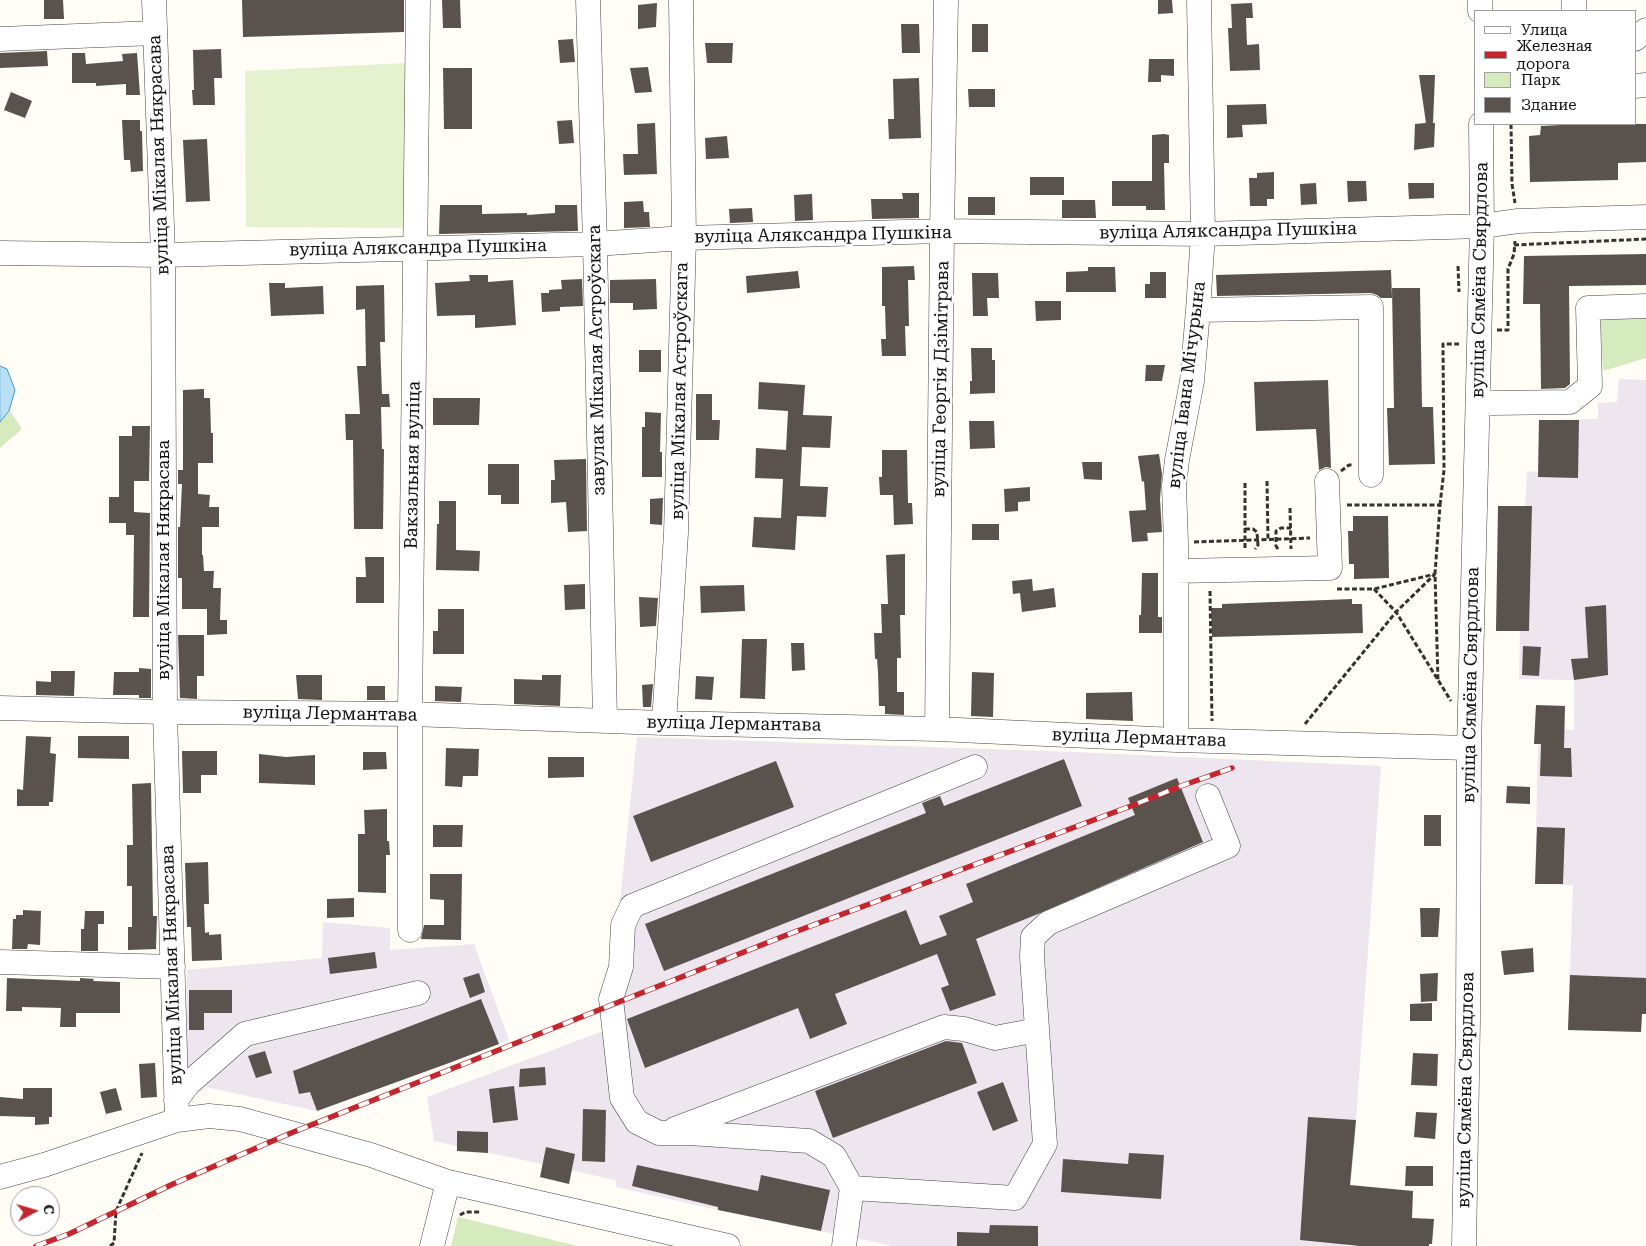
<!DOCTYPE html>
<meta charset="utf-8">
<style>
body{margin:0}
#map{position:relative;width:1646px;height:1246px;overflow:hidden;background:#fffdf5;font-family:"Roboto Serif",serif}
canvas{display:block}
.legend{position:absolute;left:1474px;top:10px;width:162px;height:115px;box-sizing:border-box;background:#fff;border:1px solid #a0a0a0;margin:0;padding:6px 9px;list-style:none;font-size:15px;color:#111}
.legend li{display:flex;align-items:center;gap:10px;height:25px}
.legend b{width:25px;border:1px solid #a0a0a0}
.north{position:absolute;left:10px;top:1186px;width:50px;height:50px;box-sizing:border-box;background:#fff;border:1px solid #a0a0a0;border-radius:50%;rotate:84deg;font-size:14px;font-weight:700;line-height:20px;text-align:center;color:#111}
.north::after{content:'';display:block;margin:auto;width:18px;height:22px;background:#c4262e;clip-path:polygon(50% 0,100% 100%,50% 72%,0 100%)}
</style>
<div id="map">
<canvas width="1646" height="1246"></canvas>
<ul class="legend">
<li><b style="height:6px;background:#fff"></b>Улица</li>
<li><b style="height:6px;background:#c4262e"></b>Железная дорога</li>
<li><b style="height:14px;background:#d5ebbd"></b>Парк</li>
<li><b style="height:14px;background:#5a524d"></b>Здание</li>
</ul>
<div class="north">С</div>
</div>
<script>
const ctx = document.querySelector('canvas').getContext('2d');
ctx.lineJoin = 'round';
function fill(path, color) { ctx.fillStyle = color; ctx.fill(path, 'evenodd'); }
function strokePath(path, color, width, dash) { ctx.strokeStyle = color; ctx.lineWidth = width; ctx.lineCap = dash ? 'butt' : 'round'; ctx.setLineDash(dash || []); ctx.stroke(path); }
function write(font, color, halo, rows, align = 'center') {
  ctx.font = font + ' "Roboto Serif",serif'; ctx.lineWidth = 5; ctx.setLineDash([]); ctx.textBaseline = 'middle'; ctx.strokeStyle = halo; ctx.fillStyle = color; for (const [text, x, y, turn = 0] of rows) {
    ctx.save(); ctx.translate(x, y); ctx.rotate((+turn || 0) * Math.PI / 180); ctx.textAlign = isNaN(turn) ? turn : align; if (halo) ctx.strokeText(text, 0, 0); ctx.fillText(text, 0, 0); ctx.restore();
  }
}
fill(new Path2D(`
 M1619 379 1646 380V1014H1642L1641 1032 1568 1030 1573 885 1535 884 1538 743 1564 729 1574 730V680L1519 679 1520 631H1529L1532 507 1525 506 1527 471 1538 472 1539 420 1598 419V403L1617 402Z
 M637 737 1074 752 1381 766 1355 1135 1345 1246H893L718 1210 616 1187V1180L434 1141 427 1097 603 1031 612 980Z
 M323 922 390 928V950L474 944 509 1040 449 1063 317 1111 196 1085 185 1073 187 970 322 958Z`), '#eee6ef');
fill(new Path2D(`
 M1646 309V358L1603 371 1600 312Z
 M10 411 22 429 0 448V422Z
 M458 1217 578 1246H451Z`), '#d5ebbd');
fill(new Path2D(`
 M405 63 406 228 246 227 245 71Z`), '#e6f2cf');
const water = new Path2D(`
 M0 366 7 369 15 390 9 411 0 422Z`);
fill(water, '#b9e0f7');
strokePath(water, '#3f96cf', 1);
fill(new Path2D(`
 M44 0H63L64 19H44Z
 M242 0H404V32L243 37Z
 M442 0H460L461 28H443Z
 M1158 0H1172L1173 13 1158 14Z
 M657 3 656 27 638 29V5Z
 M1252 3 1253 18H1246L1247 45 1259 44 1260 70 1230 71 1228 28H1232L1231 4Z
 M901 24H919L920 53H902Z
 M972 24H988V52H972Z
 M573 39 575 62 560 63 558 40Z
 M705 43H733L732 63H707Z
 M221 49 222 78H214L215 105H193L192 90H194L193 50Z
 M47 51 48 66 0 68V53Z
 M72 53H85L86 64 123 61 122 54 137 53 140 95H126V84L96 86V83H72Z
 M1149 59H1174V76L1161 75V82H1148Z
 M648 67 652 92 635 93 630 68Z
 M443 68H472V129H444Z
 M1419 75H1435L1433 123H1435L1434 147 1414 150 1415 124 1426 123Z
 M919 78 921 138 889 139 888 119H894L893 79Z
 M968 89H995V107H969Z
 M11 92 32 101 25 118 4 110Z
 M1266 104 1267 124 1242 125 1243 137 1227 138V105Z
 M122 120H140V131H142L143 171 131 172 130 160H124Z
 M572 120 574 143 559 144 557 121Z
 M655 123 657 174 624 175 623 154H638L637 124Z
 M1580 124H1646V162L1618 163V180L1530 182 1529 136 1540 135 1541 126Z
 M1164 134 1169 135V163H1164L1165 210H1146V206H1112V181H1152V135Z
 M727 136 729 158 706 159 705 138Z
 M207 139 210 201 186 202 183 140Z
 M1274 172V199H1267V206H1250L1249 178H1257V173Z
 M1030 177H1064V195H1030Z
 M1347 181H1366L1367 201 1348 202Z
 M1316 183 1317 204 1301 205 1300 184Z
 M1408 183H1434V198L1409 199Z
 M902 193H919V218L872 219 871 199H903Z
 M812 194 813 220 795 221 794 195Z
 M968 197H995V215H968Z
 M1062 200H1095L1096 218H1062Z
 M643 201 644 212H649L650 227 624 228V202Z
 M440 205H482V214L527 213V215L555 213V205H577L578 231 439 234Z
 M752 208 753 222 730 223 729 209Z
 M1646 254V285L1569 286 1570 384 1565 388 1541 389 1540 304H1523L1524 256Z
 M914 266 915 280H908L909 326H905L906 356H882L881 339H886L885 306H882V267Z
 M1088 267H1115L1116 292H1066V272L1088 271Z
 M1391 270 1392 298H1381L1377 295 1371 293 1217 296 1216 275Z
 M798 271 800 288 747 293 746 276Z
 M1150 272H1166V298H1145V284H1150Z
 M972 273H998L999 298H987L988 316H973Z
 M469 275H488V282L513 280 516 325 475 328V315L437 316 435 283 470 281Z
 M582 279 583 306 560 307V311L542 312 541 293H549V290L562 289 561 280Z
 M656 279 657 309 633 310V303H610V280Z
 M269 283H285V288L323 286 324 314 271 316Z
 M384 285 385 342H380L382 394H389L390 407H381L382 449H384L383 529H354L353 440H346L345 414H360L357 366H366L365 309 356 310V286Z
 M1392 288H1420L1422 407H1433L1435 464 1389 465 1387 408H1394Z
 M1035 301H1061V320L1036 321Z
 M971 348H992V360H995V393L970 394V381H972Z
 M639 350H661V372H639Z
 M1146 365H1165L1162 381H1145Z
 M1328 380 1331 468 1326 467 1319 470 1316 429 1256 431 1254 382Z
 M759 382 805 385 803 415 832 416 830 448 802 447 800 486 828 487 826 517 797 516 795 550 752 547 754 517 781 518 783 479 755 478 756 448 786 450 788 411 758 409Z
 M204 389V398H210L211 433H213V463H198V494L210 495 209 507H219V527H202V555H203L204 571H214L213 588H221L220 620H227V634L207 635V609H182V578H178V527H180L182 484H178V470H183V390Z
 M696 394H712V420H720L719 440H696Z
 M433 398H480L479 425H433Z
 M645 412 661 413 660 452H662V477H642V427H645Z
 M1539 420H1579L1578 478 1538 477Z
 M969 421H994L995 448 970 449Z
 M132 426H150L149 481H134V512L150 513 149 617H133L134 535H126V523H109V497H119V436H132Z
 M882 450H907L908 503H912L913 524 894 525 893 495H880L879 477H882Z
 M1159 454 1162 474 1160 499 1162 532 1147 533 1148 541 1132 542 1129 511 1146 510 1144 481 1142 482 1138 456Z
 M586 459 587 531 568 532 566 502 551 503V480H555L554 460Z
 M1082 462H1102V480L1084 479Z
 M488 464H519V504H501V495H488Z
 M1030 487V501L1018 502V511L1005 512 1004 489Z
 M663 498 662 525 650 524V499Z
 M439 501H456V550L480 551 479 571 436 570 437 524H439Z
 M1498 506H1532L1529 631H1496Z
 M1353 516H1388L1389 578 1354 579V564H1349L1348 531H1353Z
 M972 524H999V540H972Z
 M905 554V615H900L901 658H897V692H904V715L885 714V706H879L878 672 877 659H875L874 633H882L881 604H888L886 555Z
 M365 557H384V603H356V577H366Z
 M1142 573H1158V617H1162V633H1139V615H1141Z
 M1032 579 1033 591 1054 588 1056 607 1022 612 1020 593 1013 594 1012 581Z
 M585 584V609L565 610 564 585Z
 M744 585 745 611 701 613 700 586Z
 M639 597 658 598 656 626 640 627Z
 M1352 599V604H1362L1363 633 1212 637 1211 608H1222V604Z
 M1606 605 1608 675 1574 680 1571 659 1588 658 1585 607Z
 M438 609H464V654H433V631H438Z
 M178 635H204V676H197V699L180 698Z
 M742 639H767L765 699 740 698Z
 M791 643H804L805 670 792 671Z
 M1523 646 1541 647 1539 676 1522 675Z
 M139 668 151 669V698H139V695H113L114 672H139Z
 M51 671H75L74 696 36 695V681L51 682Z
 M972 672 994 673 993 717 971 716Z
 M296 675H322V700L298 699Z
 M542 675H561L560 706 514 704V679L542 680Z
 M696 676 714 677 712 700 695 699Z
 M653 684 651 707H643L642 685Z
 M367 686H385V700H367Z
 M435 686 462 687 461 702 435 701Z
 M1132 692 1133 721 1086 719V693Z
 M1536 705 1565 706 1564 748H1571L1572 777 1540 776 1541 744H1534Z
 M26 736 51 737 50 753 56 754 53 802H49V806H17V789L23 790Z
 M78 736H129V759L78 758Z
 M446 748 479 749 478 776H463L462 787 445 786Z
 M182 751H217V775H201V793H183Z
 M363 752H386L387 769 363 770Z
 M259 754 286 757 315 755V785L259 783Z
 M548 757H584V777L548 778Z
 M1064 759 1082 806 664 971 645 924 926 813 922 803 940 796 944 806Z
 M776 761 794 807 651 862 633 816Z
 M1177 778 1203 842 1038 914 976 939 996 995 950 1011 941 988 949 985 937 954 835 994 847 1024 810 1039 798 1008 645 1068 627 1019 906 910 920 945 947 935 939 916 973 902 966 884 1135 815 1128 798Z
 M151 783 153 916H157L156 949 128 950V927H132V886H127V845H133L132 784Z
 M1507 786 1530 787V804L1506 803Z
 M387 809V841H389L390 855H386V893L358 892V834H365L364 810Z
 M1424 815H1441V846H1424Z
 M433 825H463L462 847H433Z
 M1537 827 1565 828 1563 884H1535Z
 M208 862 209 904H204L205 933 209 932V935L221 934 222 960 192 961 191 927H187L185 863Z
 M430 874H462L461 940 421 939 424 925H444V900L430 899Z
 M354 898V917L327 918V899Z
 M1420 908H1440L1438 937H1421Z
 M23 910 41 911 40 945 28 944 27 949H12L13 919H16V915H23Z
 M85 911H104V924H98V951H81V929H84Z
 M1533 948 1534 972 1504 975 1501 951Z
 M375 952 377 968 330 974 328 958Z
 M479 973 485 992 470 998 463 978Z
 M1438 973 1437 1001 1421 1002 1420 974Z
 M1570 975 1646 978V1014H1642L1641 1032 1568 1030Z
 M7 978 80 981V978L94 979 93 981 120 982V1013H76V1027H60L61 1008 22 1007V1011H6Z
 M189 990H232V1013H204V1030H189Z
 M481 999 499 1044 449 1063 317 1111 310 1092 299 1094 293 1071Z
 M1432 1003V1021H1410V1004Z
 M946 1041 962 1043 977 1083 833 1138 815 1091Z
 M265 1051 272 1073 256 1078 248 1056Z
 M1413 1053 1438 1054 1437 1086 1411 1085Z
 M155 1063 157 1097 141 1098 139 1064Z
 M545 1067 546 1085 519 1087 520 1069Z
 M1003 1082 1018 1121 993 1131 977 1092Z
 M514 1086 518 1120 493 1123 489 1089Z
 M23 1088H52V1117H49V1124L35 1125V1117L0 1116V1097L23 1099Z
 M116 1088 122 1110 106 1114 100 1092Z
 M583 1109 606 1110 605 1162 582 1161Z
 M1416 1112 1437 1113 1435 1139 1414 1137Z
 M1308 1117 1356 1120 1350 1185 1413 1191 1412 1218 1434 1219 1432 1244H1429V1246H1360L1300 1240Z
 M457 1131 488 1132V1153L457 1151Z
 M546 1147 575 1154 569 1184 540 1177Z
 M1129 1153 1164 1155 1161 1199 1061 1192 1063 1159 1128 1164Z
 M637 1165 758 1191 761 1175 830 1190 821 1231 718 1210V1207L632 1186Z
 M1406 1166H1433V1186H1405Z
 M990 1225 1038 1226V1246H957V1232L989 1233Z`), '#5a524d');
const minor = new Path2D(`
 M154 0 163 255 165 712 177 1120
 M588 0 595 244 605 720
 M1480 0V11
 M1574 0V11
 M0 39 155 33
 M1635 39 1646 30
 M1635 86 1646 85
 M0 253 163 255 595 244 684 238 942 231 1203 234 1482 226 1518 221 1646 217
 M1198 310 1371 307V475
 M1478 401 1492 403 1570 402 1590 386 1588 308 1646 306
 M1176 571 1330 568 1327 481
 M0 708 165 712 410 714 664 723 937 729 1176 740 1469 748
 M664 723 676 533 684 238 681 0
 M937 729 942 231 946 0
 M1176 740V543L1174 486 1177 460 1192 381 1198 310 1203 234 1199 0
 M410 930V714L418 0
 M0 962 173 967
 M176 1100 189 1083 245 1034 418 993
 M675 1129 944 1027 964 1029 995 1038 1037 1030
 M0 1177 44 1165 177 1120 209 1116 240 1119 371 1155 448 1182 728 1246
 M852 1188 1015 1198 1045 1144 1032 957 1033 937 1048 923 1228 846 1208 796
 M432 1246 448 1182
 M844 1246 852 1188 834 1156 809 1141 689 1133H659L637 1122 622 1098 611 999 621 967 623 925 632 906 975 767
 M1464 1246 1468 1021 1469 748 1482 226 1481 124`);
strokePath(minor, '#444', 25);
strokePath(new Path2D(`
 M1511 124 1512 184 1515 203
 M1514 245 1646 239
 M1458 266 1459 292
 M1497 330H1508V269L1514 254 1515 241
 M1341 471 1349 465H1353
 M1267 481 1268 539
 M1245 483V550
 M1347 505H1440L1435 574 1438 681
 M1440 505 1444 470 1443 344H1459
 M1290 508 1291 549
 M1245 529H1253L1257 532 1258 545 1255 549
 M1194 542 1310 538
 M1278 549 1276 546V531L1281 528H1291
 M1337 589H1374L1435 574
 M1374 589 1396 612 1451 701
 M1210 591 1212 721
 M1305 724 1396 612 1435 574
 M460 1215 465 1212H481
 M110 1246 114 1243 116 1211 142 1153`), '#333', 3, [5, 2.5]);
strokePath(minor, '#fff', 24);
const rail = new Path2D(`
 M36 1246 69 1234 173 1184 291 1133 784 936 1131 806 1181 786 1232 768`);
strokePath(rail, '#c4262e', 5.5);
strokePath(rail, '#fff', 4, [11]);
write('18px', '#111', '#fff', [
 ["вуліца Мікалая Някрасава",159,155,-92],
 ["вуліца Аляксандра Пушкіна",1228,231,-1],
 ["вуліца Аляксандра Пушкіна",823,235,-1],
 ["вуліца Аляксандра Пушкіна",418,248,-1],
 ["вуліца Сямёна Свярдлова",1480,280,-89],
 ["завулак Мікалая Астроўскага",597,360,-91],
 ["вуліца Георгія Дзімітрава",941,379,-89],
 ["вуліца Івана Мічурына",1187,385,-83],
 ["вуліца Мікалая Астроўскага",680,391,-89],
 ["Вакзальная вуліца",413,465,-89],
 ["вуліца Мікалая Някрасава",164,560,-90],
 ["вуліца Сямёна Свярдлова",1471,685,-89],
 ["вуліца Лермантава",330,714,1],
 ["вуліца Лермантава",734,724,1],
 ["вуліца Лермантава",1139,738,2],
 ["вуліца Мікалая Някрасава",172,965,-92],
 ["вуліца Сямёна Свярдлова",1466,1090,-89]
]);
</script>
